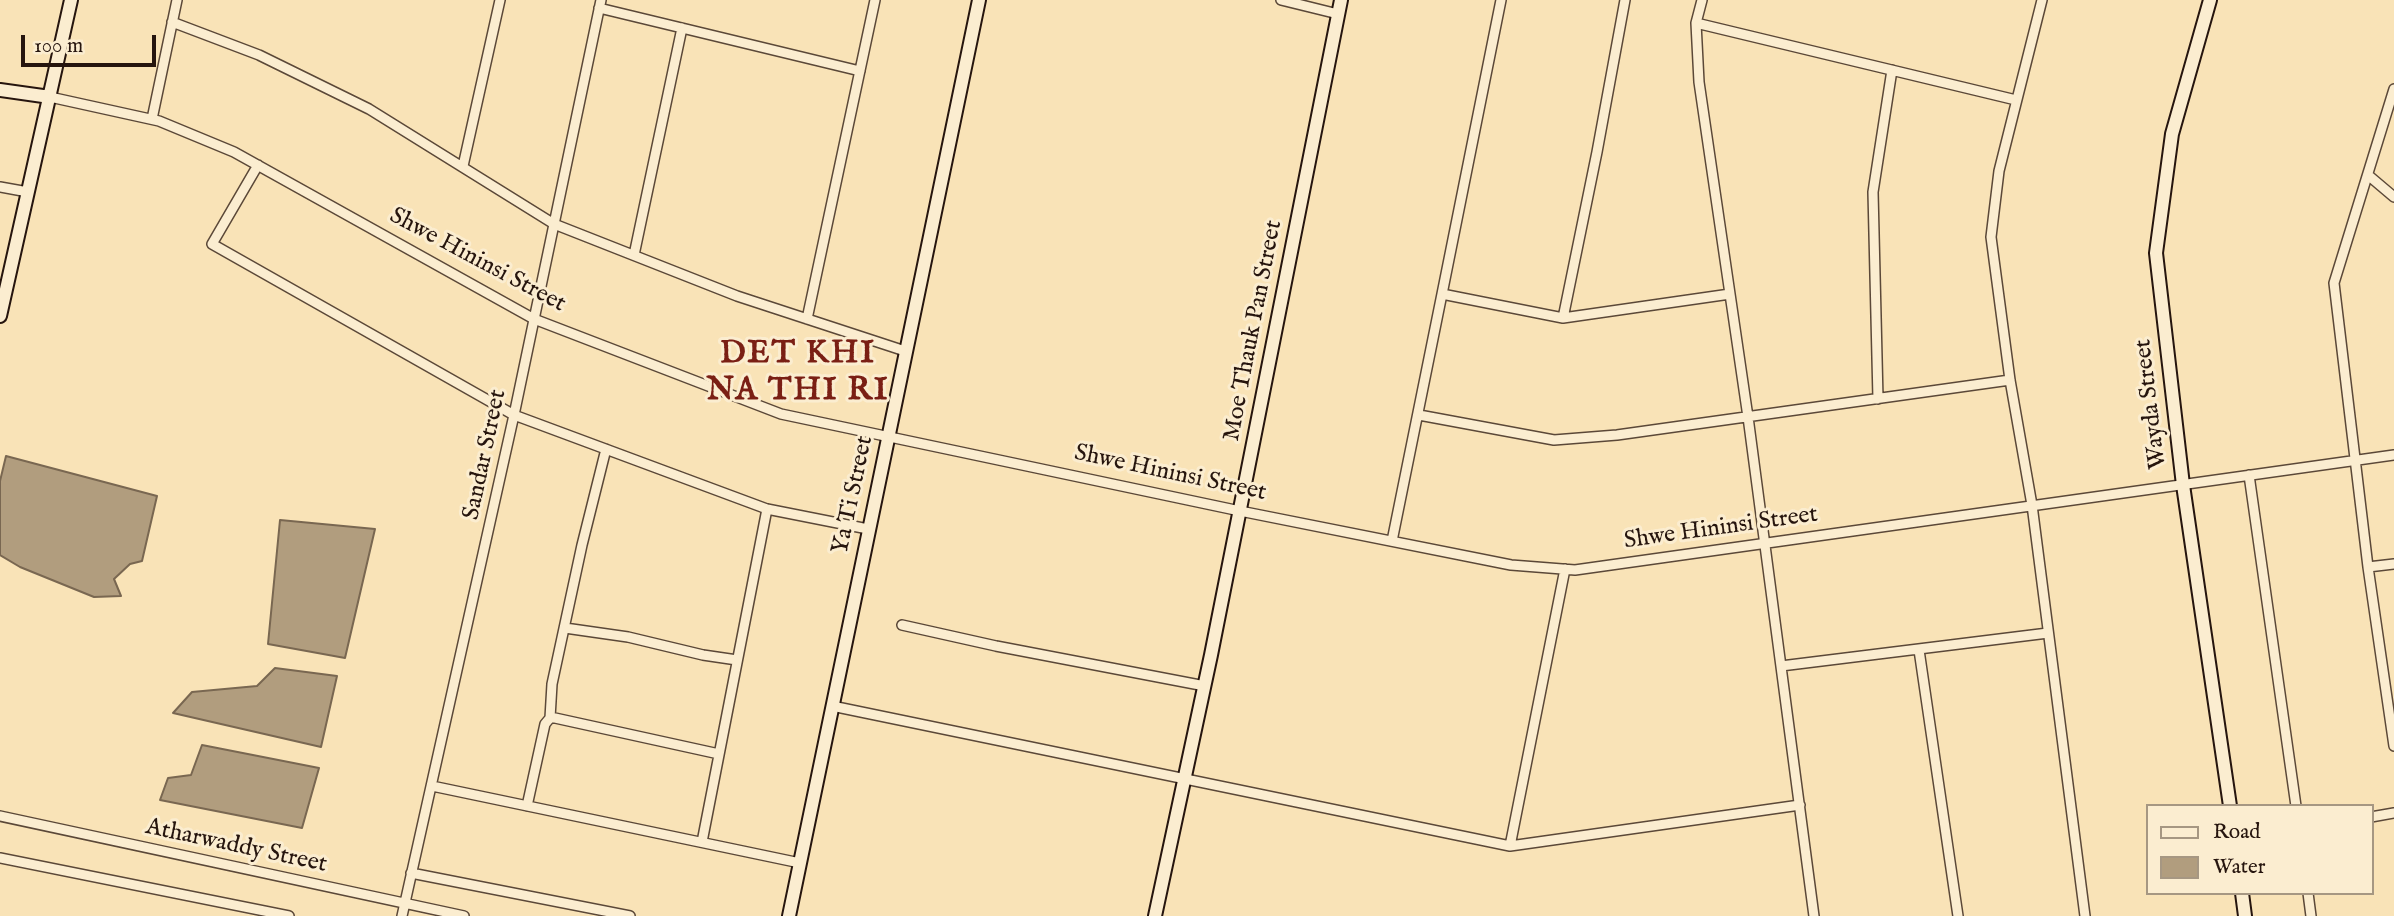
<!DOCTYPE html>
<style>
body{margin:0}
#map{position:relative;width:2394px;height:916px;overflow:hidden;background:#f9e3b7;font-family:"IM FELL English",serif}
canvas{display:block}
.legend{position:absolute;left:2146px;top:804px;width:228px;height:91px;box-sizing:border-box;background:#fbedd0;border:2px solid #a69782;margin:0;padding:9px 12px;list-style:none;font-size:21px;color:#26150e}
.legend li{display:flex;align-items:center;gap:14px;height:35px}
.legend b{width:35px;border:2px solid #a69782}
.scale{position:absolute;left:21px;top:35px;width:135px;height:32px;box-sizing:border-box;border:4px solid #26150e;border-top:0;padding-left:9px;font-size:21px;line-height:24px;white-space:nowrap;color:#26150e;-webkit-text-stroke:5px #fbedd0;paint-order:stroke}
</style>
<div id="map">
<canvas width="2394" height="916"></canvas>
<ul class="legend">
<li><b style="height:9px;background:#fbedd0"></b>Road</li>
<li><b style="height:19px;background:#b19d7e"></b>Water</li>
</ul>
<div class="scale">100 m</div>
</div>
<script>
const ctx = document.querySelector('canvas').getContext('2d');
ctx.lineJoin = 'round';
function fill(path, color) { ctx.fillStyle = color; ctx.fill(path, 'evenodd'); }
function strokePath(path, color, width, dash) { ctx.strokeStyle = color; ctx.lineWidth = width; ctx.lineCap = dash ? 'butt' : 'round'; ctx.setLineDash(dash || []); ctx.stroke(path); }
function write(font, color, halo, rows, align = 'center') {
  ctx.font = font + ' "IM FELL English",serif'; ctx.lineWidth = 6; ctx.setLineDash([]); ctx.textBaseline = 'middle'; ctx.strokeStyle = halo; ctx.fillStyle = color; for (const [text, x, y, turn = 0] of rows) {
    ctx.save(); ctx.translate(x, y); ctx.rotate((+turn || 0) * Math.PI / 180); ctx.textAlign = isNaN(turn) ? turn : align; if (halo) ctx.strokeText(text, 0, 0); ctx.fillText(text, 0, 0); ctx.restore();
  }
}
const water = new Path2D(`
 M6 456 157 496 142 561 130 564 114 579 121 596 94 597 20 567 0 555V481Z
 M280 520 375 529 345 658 268 644Z
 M275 668 337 676 321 747 173 713 192 692 257 686Z
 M202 745 319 768 302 828 160 800 168 778 191 775Z`);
fill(water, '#b19d7e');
strokePath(water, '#796751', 2);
const street = new Path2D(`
 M1281 0 1338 14
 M1501 0 1442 294 1563 318 1730 294
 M1702 0 1696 23 1699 82 1748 417 1814 916
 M2042 0 1999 171 1991 237 2010 380 2032 505 2085 916
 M599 8 860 71
 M172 22 259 55 369 109 554 224 737 296 905 351
 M1696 23 2016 100
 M2394 89 2334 283 2368 567 2394 746
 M50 97 159 121 234 152 534 319 781 414 1240 511 1511 565 1575 570 2394 455
 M152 119 177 0
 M258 165 212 244 514 415 767 509 868 529
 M463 166 500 0
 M2368 175 2394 197
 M0 187 28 192
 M634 255 682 28
 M1563 318 1597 152 1625 0
 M807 319 875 0
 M1878 399 1873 192 1892 70
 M1419 415 1554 440 1617 435 2010 380
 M2249 475 2296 806
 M1392 541 1442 294
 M2368 567 2394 564
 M902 625 996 646 1205 686
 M565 628 628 637 703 655 737 660
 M1919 650 1958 916
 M1781 666 2048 633
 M832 706 1510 846 1565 569
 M550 718 552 684 582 545 606 449
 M432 786 800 863
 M527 806 545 724 550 718H555L719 754
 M0 816 464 916
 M2371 817 2394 813
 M702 842 767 509
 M1510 846 1800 805
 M0 858 289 916
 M411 873 630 916
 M2308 893 2311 916
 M402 916 514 415 601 0`);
const secondary = new Path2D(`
 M2210 0 2172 134 2156 253 2183 485 2230 806
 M0 90 50 97
 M0 316 71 0
 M2242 893 2245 916
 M789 916 979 0
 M1155 916 1211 655 1341 0`);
strokePath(street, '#5b4838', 12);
strokePath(secondary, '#26150e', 16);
strokePath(street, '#fbedd0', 9);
strokePath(secondary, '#fbedd0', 12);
write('24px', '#26150e', '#fbedd0', [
 ["Shwe Hininsi Street",477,261,28],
 ["Moe Thauk Pan Street",1254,331,-79],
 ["Wayda Street",2152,404,-97],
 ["Sandar Street",486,455,-78],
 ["Shwe Hininsi Street",1170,474,12],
 ["Ya Ti Street",854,495,-78],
 ["Shwe Hininsi Street",1721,529,-8],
 ["Atharwaddy Street",236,847,12]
]);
ctx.letterSpacing = '2px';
write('bold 32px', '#7a1f14', '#fbedd0', [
 ["DET KHI",798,355],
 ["NA THI RI",798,392]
]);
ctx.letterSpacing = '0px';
</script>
